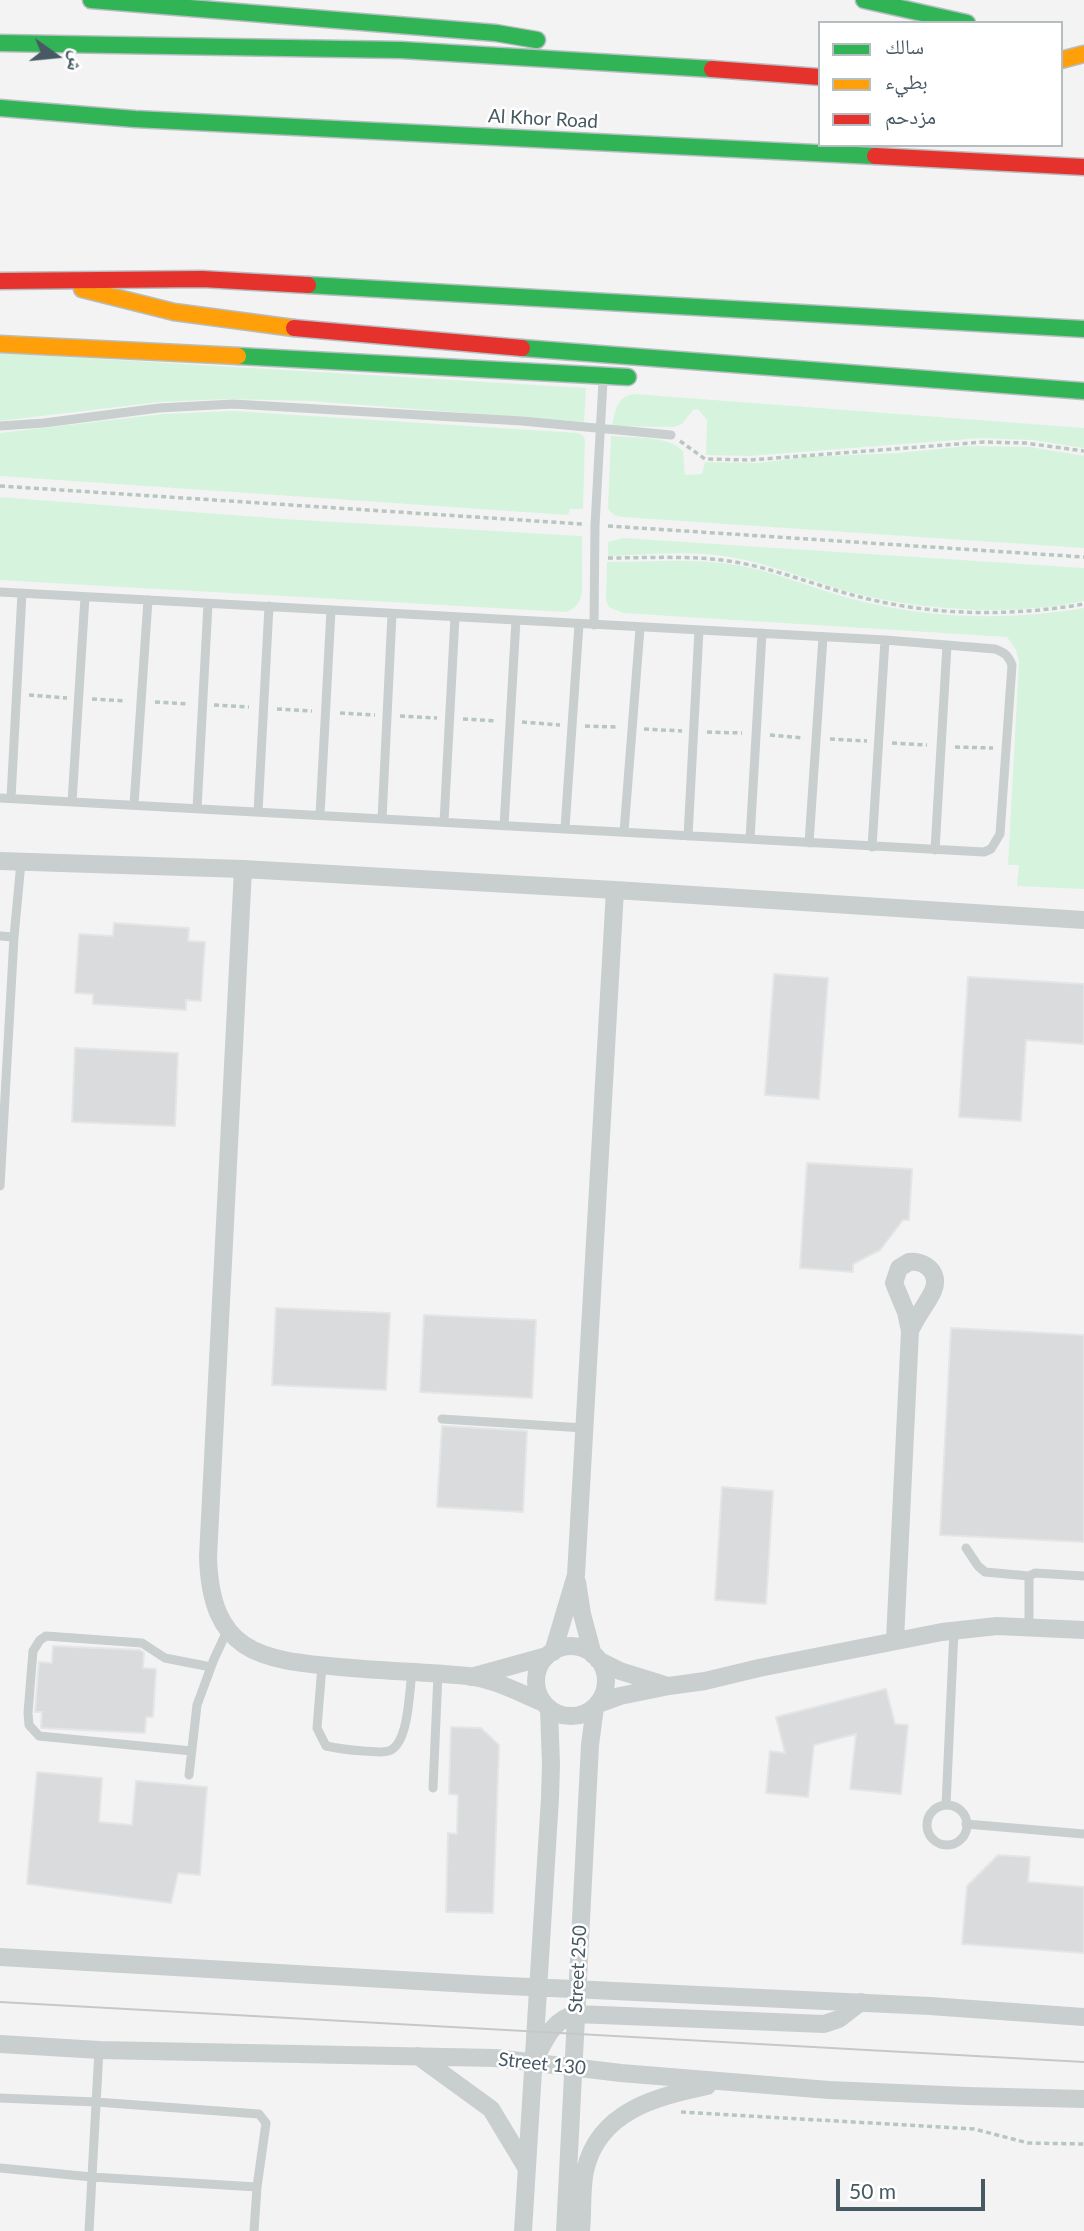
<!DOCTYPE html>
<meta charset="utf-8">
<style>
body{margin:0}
#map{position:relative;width:1084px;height:2231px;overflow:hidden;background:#f3f3f3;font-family:Lato,"Noto Naskh Arabic",sans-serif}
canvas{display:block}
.legend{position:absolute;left:818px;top:21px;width:245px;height:126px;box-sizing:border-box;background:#fff;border:2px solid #b5bdc0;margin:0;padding:9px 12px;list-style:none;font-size:21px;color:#475962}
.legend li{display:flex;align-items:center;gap:14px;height:35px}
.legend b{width:35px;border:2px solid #b5bdc0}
.north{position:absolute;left:21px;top:21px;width:70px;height:70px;-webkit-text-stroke:5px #fff;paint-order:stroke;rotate:105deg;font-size:19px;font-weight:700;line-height:28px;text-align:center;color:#475962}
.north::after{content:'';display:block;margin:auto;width:24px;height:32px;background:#475962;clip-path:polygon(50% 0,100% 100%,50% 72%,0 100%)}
.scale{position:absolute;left:836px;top:2179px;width:149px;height:32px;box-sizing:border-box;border:4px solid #475962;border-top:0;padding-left:9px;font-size:21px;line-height:24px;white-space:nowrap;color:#475962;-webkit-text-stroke:5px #fff;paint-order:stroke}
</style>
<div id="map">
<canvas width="1084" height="2231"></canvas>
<ul class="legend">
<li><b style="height:9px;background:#30b455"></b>سالك</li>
<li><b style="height:9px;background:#ff9f0a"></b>بطيء</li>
<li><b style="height:9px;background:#e5322d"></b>مزدحم</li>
</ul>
<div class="north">ش</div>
<div class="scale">50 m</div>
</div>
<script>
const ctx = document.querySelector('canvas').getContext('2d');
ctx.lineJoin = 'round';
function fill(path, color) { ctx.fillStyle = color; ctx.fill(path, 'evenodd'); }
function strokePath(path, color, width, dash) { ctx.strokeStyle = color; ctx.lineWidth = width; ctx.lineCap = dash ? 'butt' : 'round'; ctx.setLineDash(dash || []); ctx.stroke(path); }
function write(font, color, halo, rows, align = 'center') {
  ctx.font = font + ' Lato,sans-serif'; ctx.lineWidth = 5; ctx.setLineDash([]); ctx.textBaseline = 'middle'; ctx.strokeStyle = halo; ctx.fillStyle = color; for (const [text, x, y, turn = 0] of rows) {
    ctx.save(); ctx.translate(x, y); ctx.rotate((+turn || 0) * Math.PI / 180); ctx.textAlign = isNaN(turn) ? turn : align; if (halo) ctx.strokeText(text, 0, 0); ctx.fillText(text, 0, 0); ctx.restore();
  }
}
fill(new Path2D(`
 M0 353 586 388 584 422 310 401 228 399 159 402 0 421Z
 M634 394 1084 428V448L1033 440 981 438 749 456 706 455 707 420 698 409 693 410 682 424 673 427 612 426C615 411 617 396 634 394Z
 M234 411 578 433 582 435 585 439 583 509H570L568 515 0 476V433L163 414Z
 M611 436C633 438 667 435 683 451L685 475 702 474 705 462 759 463 805 457 899 453 968 446 1030 447 1084 456V548L622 517 614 515 608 509Z
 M0 497 284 519 582 536V592C580 603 576 608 566 612L0 580Z
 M623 538 1084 568V601C1011 616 930 611 857 594 814 583 774 564 730 557 690 550 648 555 608 556V542Z
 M607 562C648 562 690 558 730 564 772 570 811 588 852 599 928 619 1007 621 1084 608V889L1017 886 1019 865H1008L1019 662 1016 650 1007 637 623 613 609 607 606 600Z`), '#d6f4dd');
const building = new Path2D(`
 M114 923 189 928 188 941 205 942 201 1001 186 1000V1010L93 1004V994L75 993 79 934 113 936Z
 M774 974 828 978 819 1099 765 1095Z
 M968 977 1084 984V1044L1026 1040 1021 1121 959 1117Z
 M75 1048 178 1053 175 1126 72 1122Z
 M807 1163 912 1169 909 1220H903L880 1250 853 1264V1272L800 1268Z
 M276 1308 390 1313 386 1390 272 1385Z
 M424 1315 536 1320 532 1398 420 1392Z
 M951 1328 1084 1335V1542L940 1535Z
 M442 1426 527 1431 523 1512 437 1507Z
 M722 1487 773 1491 766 1604 715 1600Z
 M53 1646 140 1650 144 1653 143 1668 156 1669 153 1717H146L145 1733 41 1728 42 1712H35L39 1662 52 1663Z
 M886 1689 895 1724 908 1725 901 1794 850 1789 856 1734 814 1745 808 1797 766 1793 770 1751 785 1753 776 1717Z
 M451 1727 481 1728 499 1745 493 1913 446 1912 448 1833 457 1834 458 1795 449 1794Z
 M37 1772 102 1778 99 1822 132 1825 136 1781 207 1787 200 1875 178 1873 171 1903 27 1884Z
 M998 1855 1030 1857 1028 1882 1084 1887V1953L962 1944 967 1886Z`);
fill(building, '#dadbdc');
strokePath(building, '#e4e5e6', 2);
const fast = new Path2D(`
 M91 0 496 33 537 40
 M864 0 967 23
 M0 43 401 50 712 69
 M0 108 135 119 875 156
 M308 285 1084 329
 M522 348 1084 391
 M238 356 628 377`);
const slow = new Path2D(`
 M1061 60 1084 54
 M82 289 174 312 294 328
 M0 344 238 356`);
const jam = new Path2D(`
 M712 69 820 77
 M875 156 1084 167
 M0 281 202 279 308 285
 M294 328 522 348`);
strokePath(fast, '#b6bec3', 19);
strokePath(slow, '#b6bec3', 19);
strokePath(jam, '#b6bec3', 19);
strokePath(new Path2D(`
 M680 441 705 459 750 460 984 442 1025 443 1084 451
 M0 486 582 524
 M608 526 1084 557
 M608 558C650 558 694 555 735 562 782 570 826 590 873 600 941 616 1015 616 1084 604
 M29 695 67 698
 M92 699 126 701
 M155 702 189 704
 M214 705 249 707
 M277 709 312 711
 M340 713 375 715
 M400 716 437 718
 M463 719 497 721
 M522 722 560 725
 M585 726 619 727
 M644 729 682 731
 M707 732 742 733
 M770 735 804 738
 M830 739 867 741
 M892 743 927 745
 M955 747 993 748
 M681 2112 974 2129 1028 2143 1084 2144`), '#b8c6c0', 3.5, [5, 3.5]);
strokePath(new Path2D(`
 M0 426 44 423 159 408 233 404 522 421 671 435
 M0 592 885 640 995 649C1004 652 1008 655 1012 665L1000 834 991 849 984 852 0 798
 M594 625 595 525 603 381
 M11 798 22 593
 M72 802 85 597
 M134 805 148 600
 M197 809 208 604
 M258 812 269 606
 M320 815 331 610
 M382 819 392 614
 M444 822 455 617
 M504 826 516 620
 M565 828 579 624
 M624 832 640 628
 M688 836 699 630
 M750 839 762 633
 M809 843 823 637
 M872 847 885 640
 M935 850 947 645
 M0 936 14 937
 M0 1186 14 937 21 862
 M442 1419 584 1428
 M966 1548 978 1566 985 1572 1029 1576
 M1029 1627V1576L1035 1573 1084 1576
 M322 1666 317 1728 326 1746C339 1749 350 1750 364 1751 372 1751 383 1754 391 1750 409 1740 409 1692 412 1673
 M192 1751 39 1736 29 1725 28 1713 33 1651 40 1640 46 1636 142 1643 165 1658 211 1667
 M189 1775 197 1705 214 1659 228 1629
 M433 1788 438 1674
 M946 1805 954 1630
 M927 1825a20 20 0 1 1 40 0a20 20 0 1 1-40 0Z
 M966 1824 1084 1834
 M0 2098 96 2102 259 2114 266 2123 257 2187
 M0 2168 92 2177 257 2187 254 2231
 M89 2231 99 2050`), '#c9cecf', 9);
strokePath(new Path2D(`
 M0 861 243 869 615 890 1084 920
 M243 869 208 1557C211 1652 258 1660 340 1667 382 1671 425 1672 468 1676 494 1679 520 1693 544 1703
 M909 1262C925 1260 941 1273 933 1291 927 1304 917 1315 910 1331L906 1312 894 1283 899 1268Z
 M577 1582 582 1614 593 1655
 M895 1640 910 1331
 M536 1681a35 35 0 1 1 70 0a35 35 0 1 1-70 0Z
 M553 1652 576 1575 615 890
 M598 1660 620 1671 665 1685
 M471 1677 547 1656
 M598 1704 620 1696 669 1686 705 1681 759 1668 942 1632 997 1626 1084 1630
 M0 1957 488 1985 930 2006 1084 2017
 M0 2044 99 2050 495 2058 621 2073 829 2090 967 2096 1084 2099
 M418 2056 491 2109 526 2167
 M536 2057C546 2038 553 2020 576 2014L824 2024 839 2019 861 2002
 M523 2231 550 1798 551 1765 549 1708
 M565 2231 590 1745 595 1707
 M581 2231C583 2212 581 2190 585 2171 598 2111 656 2097 707 2086`), '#c9cecf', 18);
strokePath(fast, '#30b455', 16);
strokePath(slow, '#ff9f0a', 16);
strokePath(jam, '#e5322d', 16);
strokePath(new Path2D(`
 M0 2002 1084 2062`), '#c5c8ca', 2);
write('19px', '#475962', '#fff', [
 ["Al Khor Road",543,119,3],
 ["Street 250",578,1969,-87],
 ["Street 130",542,2064,6]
]);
</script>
